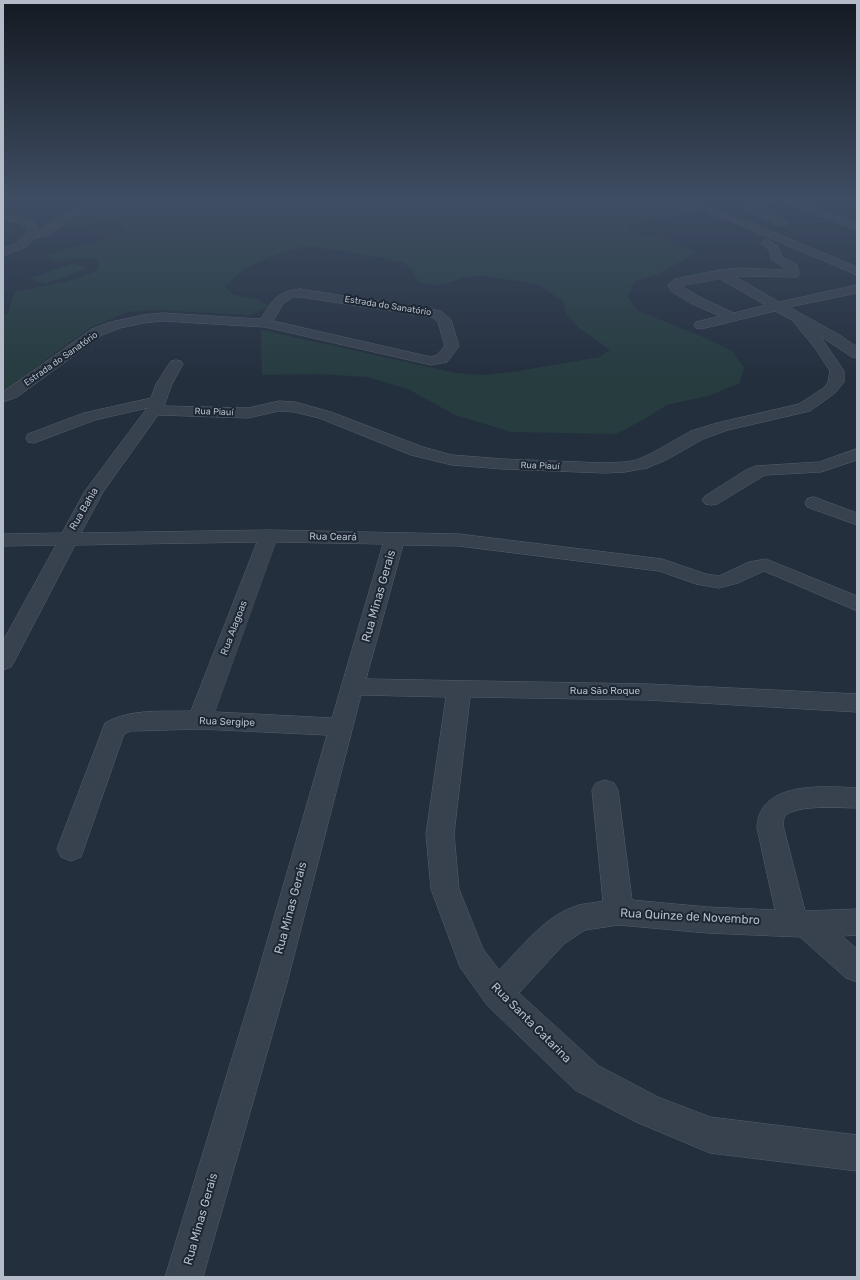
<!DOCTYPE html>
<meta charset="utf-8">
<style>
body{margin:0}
#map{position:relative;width:860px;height:1280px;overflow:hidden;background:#242f3e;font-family:Rubik,sans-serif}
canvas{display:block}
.frame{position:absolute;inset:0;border:4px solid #b4bcc9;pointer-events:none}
</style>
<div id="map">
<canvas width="860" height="1280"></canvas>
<div class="frame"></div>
</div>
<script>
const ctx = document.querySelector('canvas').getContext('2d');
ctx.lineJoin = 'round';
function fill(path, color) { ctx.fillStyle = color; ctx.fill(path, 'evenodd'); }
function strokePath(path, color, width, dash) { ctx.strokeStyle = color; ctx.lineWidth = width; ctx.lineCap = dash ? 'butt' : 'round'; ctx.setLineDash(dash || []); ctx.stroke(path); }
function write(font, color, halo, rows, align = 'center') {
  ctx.font = font + ' Rubik,sans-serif'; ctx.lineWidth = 4; ctx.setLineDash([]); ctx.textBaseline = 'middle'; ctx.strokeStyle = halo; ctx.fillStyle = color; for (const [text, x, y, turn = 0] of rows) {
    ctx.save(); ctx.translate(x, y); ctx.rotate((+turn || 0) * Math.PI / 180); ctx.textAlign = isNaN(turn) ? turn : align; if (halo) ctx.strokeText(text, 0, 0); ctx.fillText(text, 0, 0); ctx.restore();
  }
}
fill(new Path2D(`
 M144 200H714L696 212 630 225 627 228 641 235 672 240 697 252 657 275 636 281 627 296 638 311 703 337 732 351 744 367 740 383 708 396 667 405 643 420 616 434 511 432 455 415 408 389 367 377 317 374 262 375 261 330 456 373 485 375 519 371 600 357 610 350 578 327 566 313 563 301 537 284 485 276 464 277 449 283 434 285 418 282 412 270 404 263 384 258 312 246 289 250 269 257 244 269 224 287 234 295 257 299 269 306 251 315 154 310 127 312 90 328 56 352 3 393V316L8 313 14 292 65 282 97 271 99 263 98 260 86 258 57 261 45 256C70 245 101 246 124 229L115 221 63 228 79 215 111 205Z
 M73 263 88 268 45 284 30 278Z`), '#263c3f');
const minor = new Path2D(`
 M106 200H124L123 202 95 209 75 216 49 234 34 239 25 247 3 256V248L17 243 27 233 26 227 16 222 3 220V214L23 217 35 223 38 231 67 212Z
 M758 200H776L775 202 756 207 786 221 788 223 786 225H778L744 209 743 207 744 203Z
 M781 200H795L857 223V230L782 202Z
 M713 207 857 267V275L709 212 708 210Z
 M767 240 778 246 782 257 797 265 799 274 797 277 734 276 779 302 857 285V293L789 307 841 336 857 347V358L852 357 820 336 844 371V382L835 393 810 411 728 430 703 439 666 460 647 468 625 472 604 473 503 469 452 465 411 455 319 418 294 412 279 411 248 418 158 415 103 492 81 533 269 530 459 534 662 559 706 574 719 576 749 562 766 559 857 596V611L764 571 738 583 719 588 696 584 659 571 459 546 403 545 366 679 648 684 857 694V712L648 700 470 697 454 834 459 889 483 949 499 970C523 946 545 915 579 905 587 903 595 903 603 901L592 790 596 783 605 780 614 783 618 790 632 900 707 907 775 910 757 828C758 781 824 786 857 788V808C841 808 797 804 785 816 783 819 784 822 783 825L805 911 857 909V935L842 936 857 949V982L846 978 800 937 707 933 619 925 585 930 564 944 519 993 599 1066 658 1097 710 1117 857 1135V1171L710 1153 636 1122 575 1090 487 1005 460 967 431 889 426 834 446 697 361 695 287 983 203 1277H165L255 983 327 735 200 729 131 731 124 734 81 857 71 861 61 857 57 849 105 723C132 708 162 712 191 711L257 542 75 545 14 662 11 667 3 670V641L56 545 3 546V534L62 533 85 491 147 408 95 420 34 443 28 442 26 438 28 434 84 413 151 398 156 384 169 364 171 361 176 360 181 361 183 364 172 384 164 406 248 408 279 401 295 402 331 412 423 447 452 455 503 459 604 463 625 462 637 460 654 452 691 431 717 423 799 404 825 387 828 382 830 371 815 348 792 320 775 311 701 329 696 328 694 325 696 322 720 316 692 304 671 291 668 285 675 279 720 270 738 268 787 270 771 259 769 250 761 243 763 241ZM720 279 766 305 734 313 702 298 681 286ZM276 542 383 544 332 718 215 712Z
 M300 289 441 311 451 320 459 346 447 362 431 365 265 327 162 321 143 323 120 328 102 335 17 397 3 402V392L92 329 111 322 143 315 162 313 261 319C272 300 277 291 300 289ZM294 297H300L432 317 438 322 445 346 437 355 431 357 273 321 283 304Z
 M857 449V460L821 472 765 475 717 504 711 505 705 504 702 500 705 496 746 470 756 466 819 462Z
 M814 497 857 513V525L807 507 805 503 807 499Z`);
strokePath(minor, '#565f6c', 1);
fill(minor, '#38414e');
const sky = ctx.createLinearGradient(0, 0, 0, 379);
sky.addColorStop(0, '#141a22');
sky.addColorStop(0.53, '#3f4d63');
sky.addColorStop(1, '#3f4d6300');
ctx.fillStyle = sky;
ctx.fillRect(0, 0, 860, 379);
write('9px', '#b4bcc9', '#1d2633', [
 ["Estrada do Sanatório",388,306,9],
 ["Estrada do Sanatório",61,359,-35],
 ["Rua Piauí",214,412,2],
 ["Rua Piauí",540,466,2]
]);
write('10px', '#b4bcc9', '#1d2633', [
 ["Rua Bahia",84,509,-60],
 ["Rua Ceará",333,537,1],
 ["Rua Alagoas",234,628,-69],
 ["Rua São Roque",605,691],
 ["Rua Sergipe",227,722,2]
]);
write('12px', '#b4bcc9', '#1d2633', [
 ["Rua Minas Gerais",379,596,-74],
 ["Rua Minas Gerais",291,908,-75],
 ["Rua Quinze de Novembro",690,917,3],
 ["Rua Santa Catarina",531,1023,45],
 ["Rua Minas Gerais",201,1219,-74]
]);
</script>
